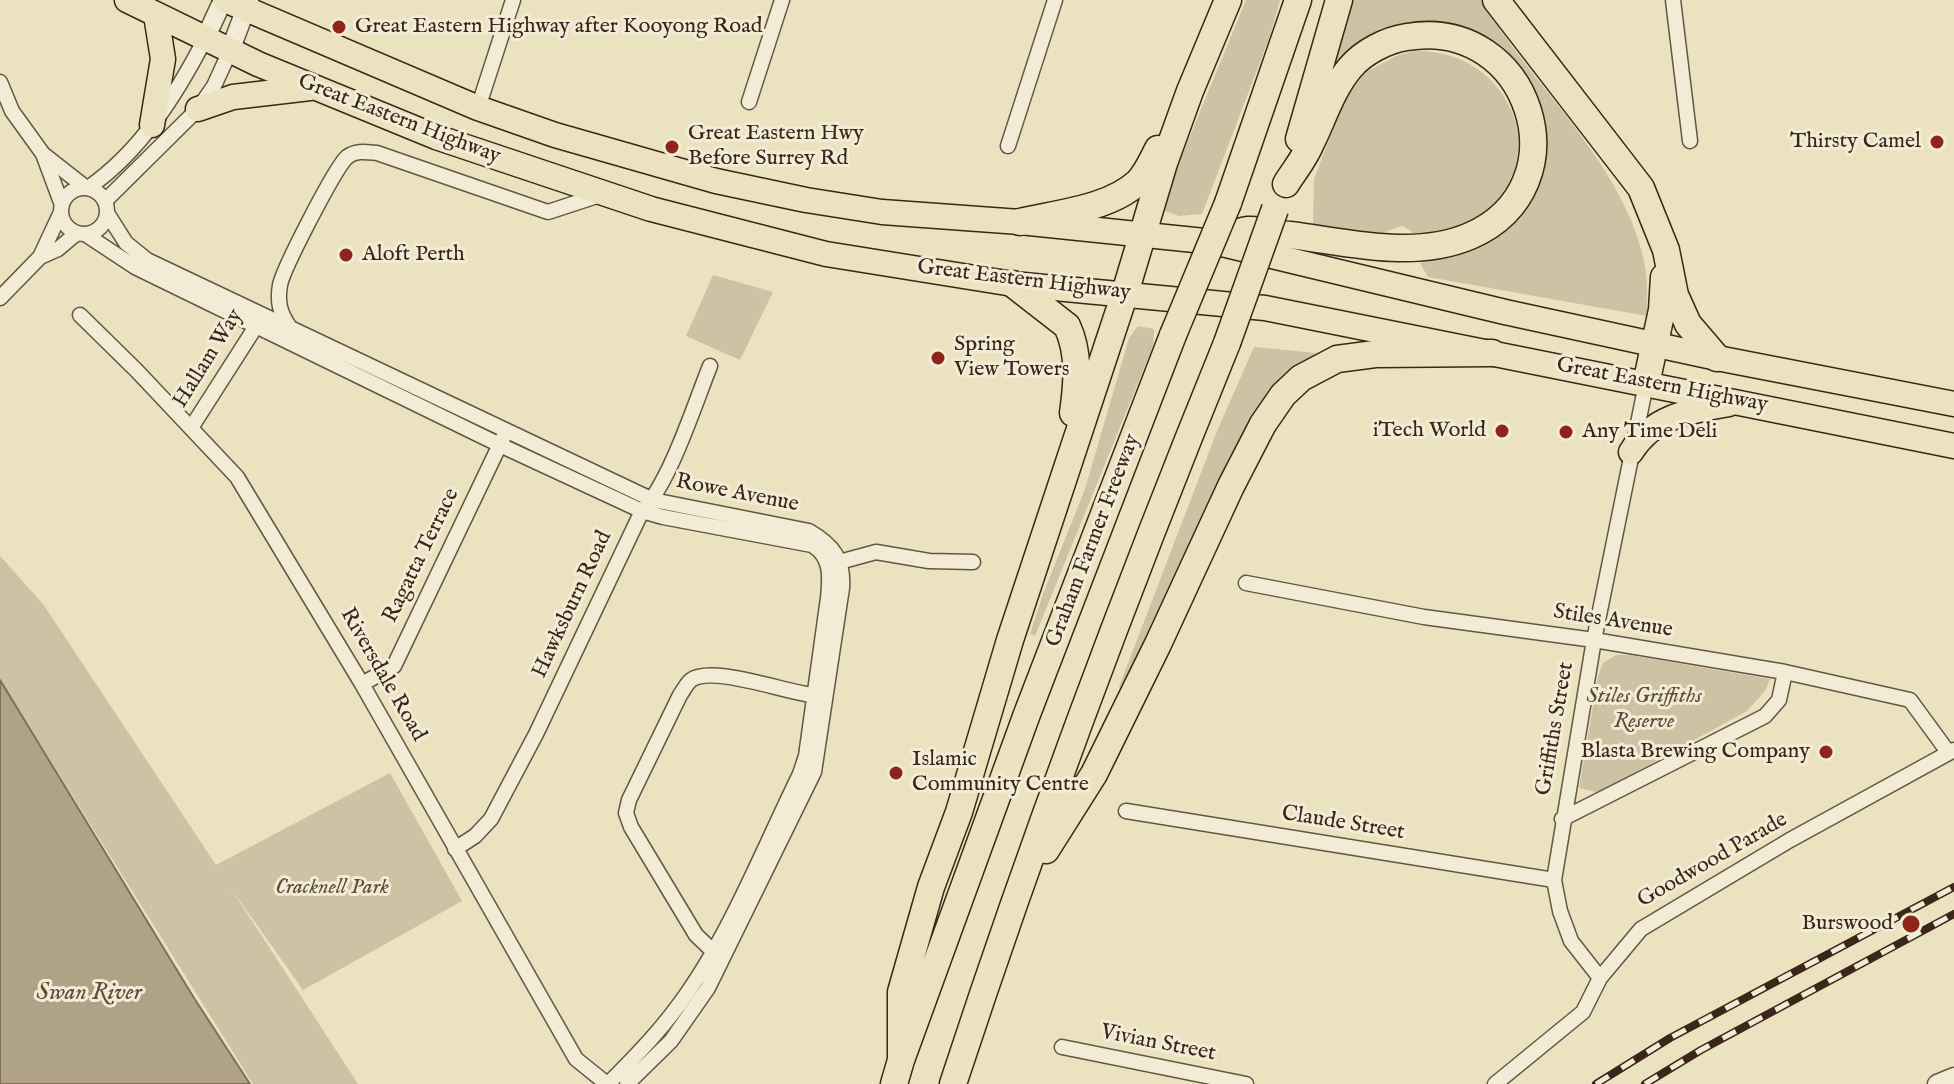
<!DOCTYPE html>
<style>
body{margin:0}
canvas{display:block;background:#ebe2c0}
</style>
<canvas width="1954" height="1084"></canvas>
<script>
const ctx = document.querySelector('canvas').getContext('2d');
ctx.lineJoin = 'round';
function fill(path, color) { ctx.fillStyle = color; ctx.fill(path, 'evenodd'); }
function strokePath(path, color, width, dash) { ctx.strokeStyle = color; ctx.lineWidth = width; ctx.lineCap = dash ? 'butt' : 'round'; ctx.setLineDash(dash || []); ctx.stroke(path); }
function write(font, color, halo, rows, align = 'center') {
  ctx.font = font + ' "IM FELL English",serif'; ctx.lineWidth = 6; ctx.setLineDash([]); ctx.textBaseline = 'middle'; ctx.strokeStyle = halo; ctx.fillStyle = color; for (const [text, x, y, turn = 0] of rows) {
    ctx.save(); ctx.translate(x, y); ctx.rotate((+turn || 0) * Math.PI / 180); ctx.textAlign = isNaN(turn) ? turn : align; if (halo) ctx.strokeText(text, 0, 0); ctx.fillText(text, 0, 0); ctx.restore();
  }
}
fill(new Path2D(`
 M1246 0H1280L1270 36 1202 214 1179 216 1160 209Z
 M1353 0H1481C1531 85 1623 162 1644 261 1648 279 1647 297 1647 316L1428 277 1420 263C1453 255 1493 248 1514 218 1525 202 1535 162 1542 142L1476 37 1340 63 1335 59Z
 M1413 51C1508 47 1557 157 1481 216 1464 230 1438 233 1417 240L1411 231 1402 226 1379 234 1313 226 1314 179 1344 100 1366 72 1396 56Z
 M713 275 773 292 740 360 686 336Z
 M1138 326 1154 329 1153 346 1035 636 1030 634 1043 594 1085 489 1129 338Z
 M1254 347 1316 353 1272 398 1122 689 1119 687 1217 431Z
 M0 556 43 604 216 865 390 773 462 901 303 990 230 887 358 1084H253L0 680Z
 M1616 655H1630L1770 679 1765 691 1747 711 1603 790 1595 792 1579 788 1598 676 1603 663Z`), '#cdc2a4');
const water = new Path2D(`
 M0 680 194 998 250 1084H0Z`);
fill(water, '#afa287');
strokePath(water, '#81705b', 2);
const minor = new Path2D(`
 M1673 0 1690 141
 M0 82 12 111 43 154 85 187
 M749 102 782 0
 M478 108 513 0
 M1008 146 1055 0
 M43 154 62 205
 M61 211a23 23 0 1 1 46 0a23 23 0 1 1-46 0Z
 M88 188C141 151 176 95 205 39
 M105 201 198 109 214 86 230 51
 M107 213 126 243 147 260 653 500 809 531C833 545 844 559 842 588L814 772 708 988 671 1041 627 1084
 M85 234 135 267 500 445 642 511 663 517 812 545C832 557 830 577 828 598L806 756 800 774C766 843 732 929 688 992 665 1026 637 1055 608 1084
 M40 257 61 212
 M0 298 40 257 58 249 77 233
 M80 315 137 371 237 477 362 684 576 1059 607 1084
 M289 326C280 313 277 302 280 285 283 269 335 168 347 157 356 150 366 152 377 153L548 212 603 194
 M191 428 260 320
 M832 564 876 552 929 561 973 562
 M1246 583 1424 617 1594 640 1785 672 1910 700 1948 752
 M362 684 394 666 504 436
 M1126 811 1554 880
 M1562 819 1765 716 1779 700 1785 672
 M455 849 475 836 491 819 536 734 642 511C670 482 694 406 710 366
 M717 955 696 935 631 827 626 813 629 800 680 695C683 691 687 683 691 680 713 664 792 695 820 696
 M1600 978 1571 941 1560 911 1554 880 1594 640 1646 384
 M1062 1047 1246 1084
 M1495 1084 1583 1012 1600 978 1641 929 1790 840 1954 750`);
const tertiary = new Path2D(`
 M205 39 223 0
 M230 51 249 0
 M1937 1084 1954 1077`);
const trunk = new Path2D(`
 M127 0 258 64 436 137 651 209 826 254 1013 284 1265 308 1954 446
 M225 0 478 108 555 135 716 181 806 200 882 212 1020 222 1214 242 1505 312 1717 358 1954 404
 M198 109 233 97 310 88
 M152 125 163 59 156 15
 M1631 452C1653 416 1690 411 1729 404`);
const motorway = new Path2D(`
 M1496 0 1641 188 1666 250 1675 295 1688 324 1717 358
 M1299 139 1339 0
 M1228 203 1298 0
 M1020 222C1057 213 1109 209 1138 182 1147 173 1152 160 1158 149
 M1214 242C1224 238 1237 231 1248 230 1262 229 1277 234 1290 235 1347 242 1414 260 1470 236 1585 186 1530 16 1407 37 1387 40 1363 52 1350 68 1332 89 1323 119 1311 143 1305 158 1294 171 1286 184
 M1013 284 1067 326C1080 353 1077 385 1073 413
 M1646 384 1662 310 1664 277
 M1046 850 1094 774 1158 644 1231 486 1263 424 1283 395 1301 378 1337 359 1375 354 1492 353
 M901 1060V992L931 887 959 812 1010 640 1125 293 1164 163 1190 91 1228 0
 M894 1084 901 1060 1027 714 1173 335
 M953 1084C1035 834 1128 586 1227 343`);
strokePath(minor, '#675543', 17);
strokePath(tertiary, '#675543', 21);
strokePath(trunk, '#3b2619', 27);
strokePath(motorway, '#3b2619', 29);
strokePath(minor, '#f2ecd6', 14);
strokePath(tertiary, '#f2ecd6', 18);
strokePath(trunk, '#ebe2c0', 24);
strokePath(motorway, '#ebe2c0', 26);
const rail = new Path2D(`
 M1596 1084 1670 1038 1954 887
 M1645 1084 1701 1050 1954 914`);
strokePath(rail, '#3b2619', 8);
strokePath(rail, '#f2ecd6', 5, [15]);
const motorwayBridge = new Path2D(`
 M1173 335 1228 203
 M1227 343 1275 209`);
strokePath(motorwayBridge, '#3b2619', 29, []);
strokePath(motorwayBridge, '#ebe2c0', 26);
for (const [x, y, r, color] of [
 [339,27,8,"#8f2418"],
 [1937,142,8,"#8f2418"],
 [672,147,8,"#8f2418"],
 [346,255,8,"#8f2418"],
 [938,358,8,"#8f2418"],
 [1502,431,8,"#8f2418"],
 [1566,432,8,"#8f2418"],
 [1826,752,8,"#8f2418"],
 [896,773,8,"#8f2418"],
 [1911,924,10,"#8f2418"]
]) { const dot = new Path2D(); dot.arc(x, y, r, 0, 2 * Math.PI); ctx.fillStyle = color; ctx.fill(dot); strokePath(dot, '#f2ecd6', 3); }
write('22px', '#3b2619', '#f2ecd6', [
 ["Great Eastern Highway after Kooyong Road",355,27],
 ["Great Eastern Hwy",688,134],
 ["Before Surrey Rd",688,159],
 ["Thirsty Camel",1921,142,"right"],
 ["Aloft Perth",362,255],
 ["Spring",954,345],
 ["View Towers",954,370],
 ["iTech World",1486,431,"right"],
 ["Any Time Deli",1582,432],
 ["Blasta Brewing Company",1810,752,"right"],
 ["Islamic",912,760],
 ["Community Centre",912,785],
 ["Burswood",1893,924,"right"]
], 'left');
write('22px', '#3b2619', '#f2ecd6', [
 ["Great Eastern Highway",399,120,21],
 ["Great Eastern Highway",1024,281,7],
 ["Hallam Way",209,359,-58],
 ["Great Eastern Highway",1662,386,11],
 ["Rowe Avenue",737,494,11],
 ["Graham Farmer Freeway",1094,541,-69],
 ["Ragatta Terrace",422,556,-64],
 ["Hawksburn Road",573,605,-65],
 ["Stiles Avenue",1613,622,9],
 ["Riversdale Road",382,675,60],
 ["Griffiths Street",1556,729,-80],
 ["Claude Street",1343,824,9],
 ["Goodwood Parade",1713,861,-30],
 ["Vivian Street",1158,1044,11]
]);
write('italic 22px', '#604d3c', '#f2ecd6', [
 ["Stiles Griffiths",1644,697],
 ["Reserve",1644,722],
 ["Cracknell Park",332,888]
]);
write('italic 24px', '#5e4b3a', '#f2ecd6', [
 ["Swan River",89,994]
]);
</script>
